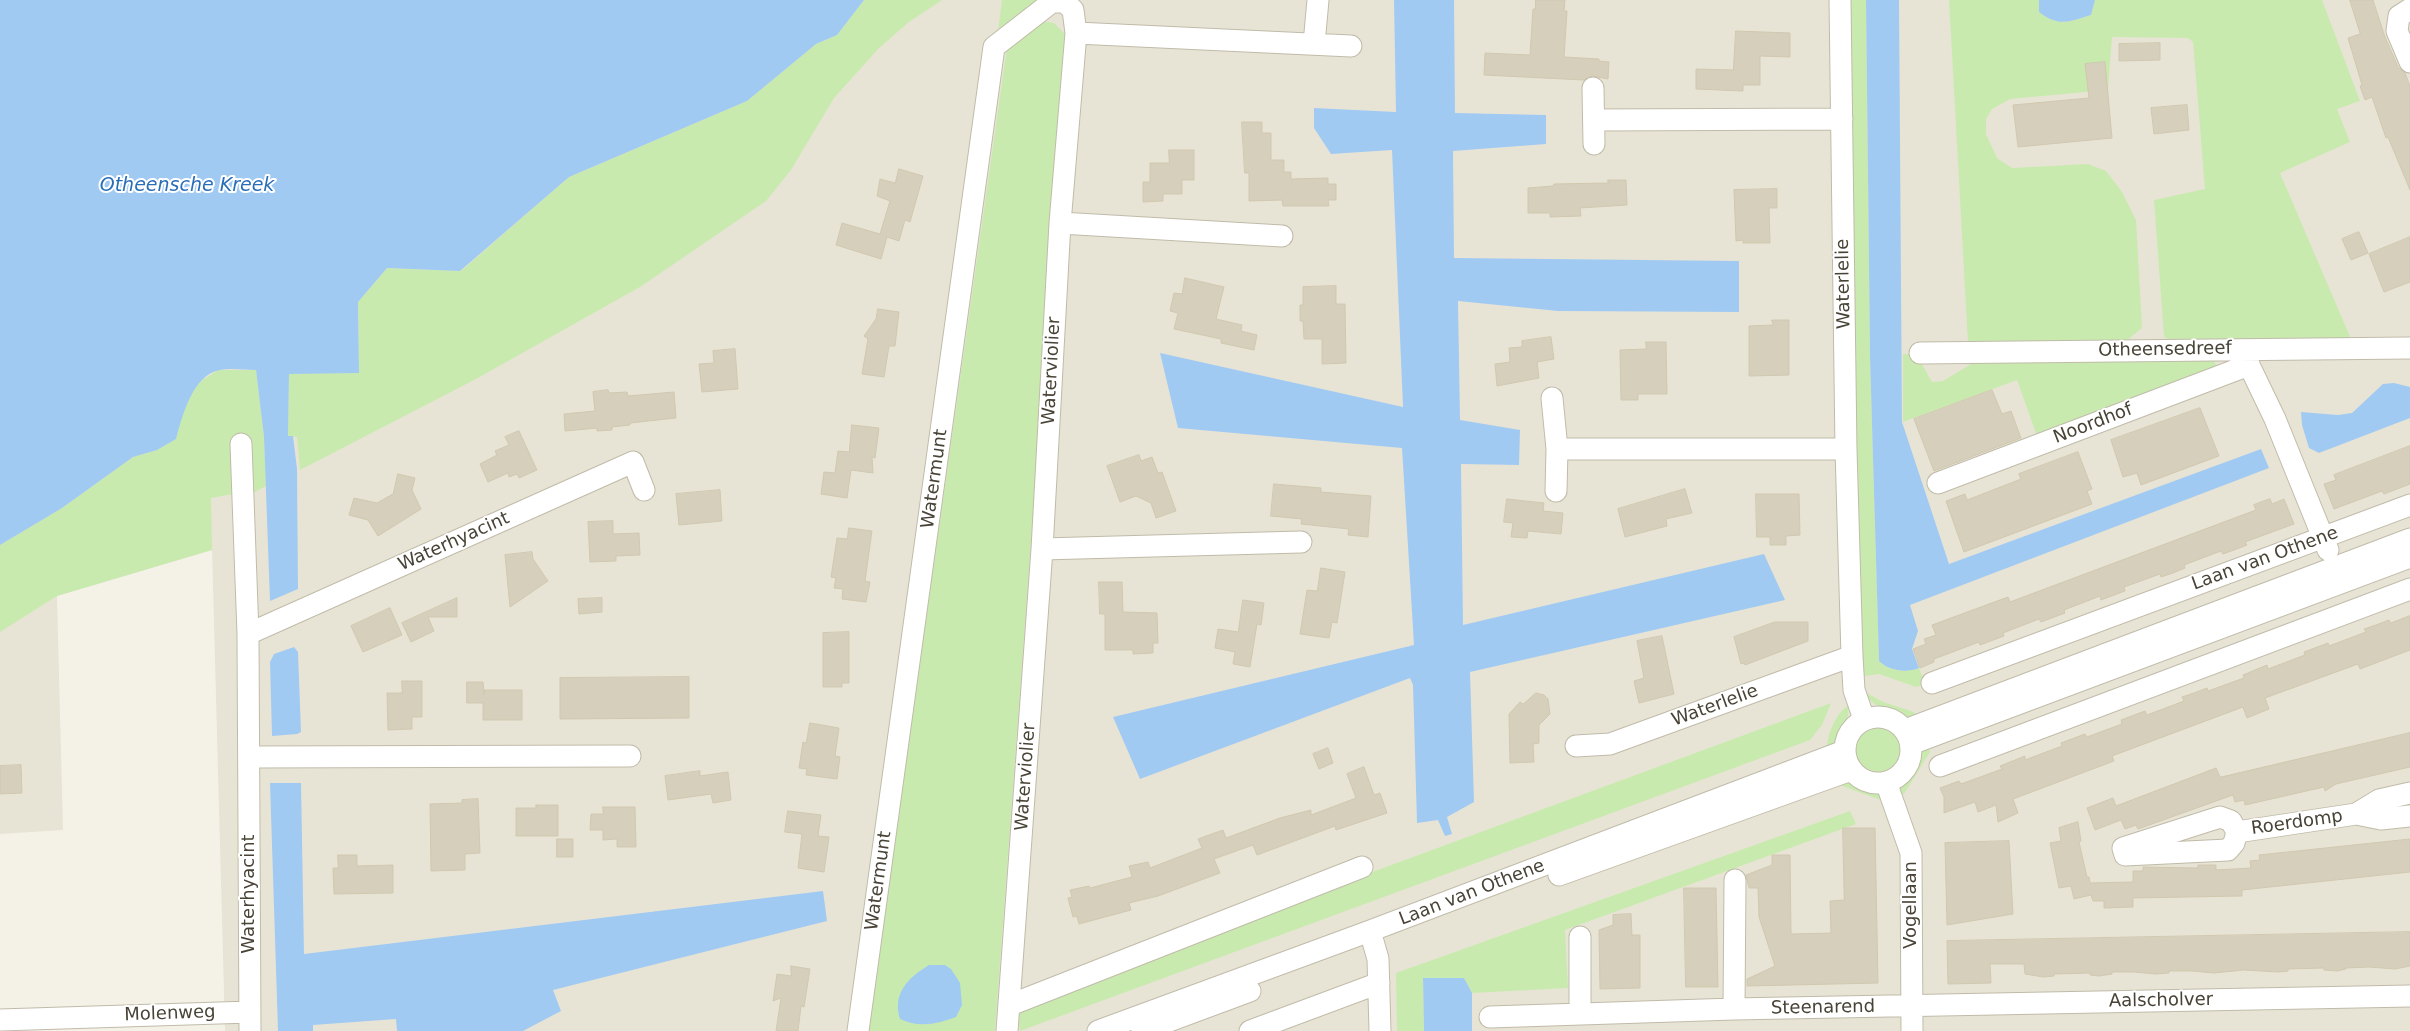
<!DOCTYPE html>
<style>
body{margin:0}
canvas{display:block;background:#f4f2e7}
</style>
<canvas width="2410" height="1031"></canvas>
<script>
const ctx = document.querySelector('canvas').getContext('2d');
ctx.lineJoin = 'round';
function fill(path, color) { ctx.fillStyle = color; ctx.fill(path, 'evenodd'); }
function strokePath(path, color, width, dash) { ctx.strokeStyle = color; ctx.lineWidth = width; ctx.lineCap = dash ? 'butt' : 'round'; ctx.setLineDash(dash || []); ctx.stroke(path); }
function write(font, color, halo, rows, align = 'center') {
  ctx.font = font + ' "DejaVu Sans",sans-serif'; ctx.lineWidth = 4; ctx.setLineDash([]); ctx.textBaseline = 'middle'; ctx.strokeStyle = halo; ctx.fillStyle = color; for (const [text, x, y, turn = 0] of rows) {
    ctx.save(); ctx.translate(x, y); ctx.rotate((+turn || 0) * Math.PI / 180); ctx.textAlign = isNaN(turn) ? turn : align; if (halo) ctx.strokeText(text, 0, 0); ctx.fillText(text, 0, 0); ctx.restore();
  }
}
fill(new Path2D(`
 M0 0H2410V1031H225L212 550 57 596 63 830 0 834Z`), '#e8e4d5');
fill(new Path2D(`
 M864 0H942L909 22 879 48 834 98 791 170 766 201 640 287 476 379 300 470 297 437 288 436 289 373H359L358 302 387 268 461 271 569 177 747 101 816 44 837 35Z
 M1002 0H1041L998 31Z
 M1847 0H1866L1870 357 1879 661C1889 671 1906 673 1919 668L1925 684 1916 687 1879 674 1859 677Z
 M1949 0H2039V12C2058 27 2069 22 2091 15L2095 0H2322L2360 101 2337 109 2350 142 2280 173 2351 339 2176 342 2164 337 2154 200 2205 189 2193 42 2188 38 2112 37 2108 90 2010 99 1992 109 1986 119V134L1997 158 2012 168 2088 164 2106 171 2122 192 2136 220 2142 328 2126 341 1968 343Z
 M1042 21 1054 23 1068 37 995 1031H868L1007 47Z
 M1903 354H1916L1932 382 1943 381 1976 361 2214 360 2217 368 2037 436 2017 380 1903 422Z
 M218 370H256L264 437 266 486 246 497 233 494 211 498 212 550 57 596 0 632V545L62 508 133 457 157 450 175 439 182 415 196 384Z
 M1865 692 1883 702 1914 712 1918 718C1892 716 1881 711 1862 693Z
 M1831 703 1822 725 1810 740 1020 1031 1017 1007 1356 878Z
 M1848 706C1850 723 1841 741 1827 750 1826 737 1836 712 1848 706Z
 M1853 749a25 25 0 1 1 50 0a25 25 0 1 1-50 0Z
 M1927 745 1930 752 1904 794 1900 795C1900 778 1916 758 1927 745Z
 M1852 777 1864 784 1876 786 1886 802 1837 784Z
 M1850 811 1856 824 1565 930 1568 988 1472 993 1464 978 1423 979 1424 1031H1397L1396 973Z`), '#c9eaaf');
fill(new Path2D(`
 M0 0H864L837 35 816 44 747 101 569 177 460 271 387 268 358 302 359 373 289 374 288 436H293L297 469 298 589 270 601 264 437 256 370C244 370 231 368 220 370 193 374 182 417 176 439L157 450 133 457 62 508 0 545Z
 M1394 0H1454L1455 113 1546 115V144L1453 151 1454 258 1739 261V312L1558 311 1458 301 1460 420 1520 430 1519 465 1461 464 1463 625 1764 554 1785 600 1470 672 1474 802 1447 817 1452 834 1445 836 1438 820 1417 823 1413 685 1410 678 1140 779 1113 717 1414 645 1402 448 1178 428 1160 353 1403 407 1392 150 1331 154 1314 128V108L1396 112Z
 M1866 0H1899L1902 422 1949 564 2261 449 2269 468 1910 605 1918 631 1912 649 1919 668C1906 673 1889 671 1879 661L1870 357Z
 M2039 0H2095L2091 15C2069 22 2058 27 2039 12Z
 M2394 383 2410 387V418L2319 453 2309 448 2302 425 2301 412 2338 415 2352 413 2383 384Z
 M294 647 298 652 301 732 297 734 272 736 270 662 274 654Z
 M270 783H301L304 954 823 891 827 921 553 990 561 1011 523 1031H397L396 1019 313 1025V1031H278Z
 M929 965H945L951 969 960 983 962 1005 956 1017C938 1024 918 1028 900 1019 892 993 908 978 929 965Z
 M1423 978H1464L1472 993V1031H1424Z`), '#a1caf3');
const building = new Path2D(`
 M1536 0H1565L1564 11H1567L1564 57 1599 59V61L1609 62 1608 79 1593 76 1584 80 1484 75 1485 53 1530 55 1533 9H1535Z
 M2350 0H2373L2385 37 2398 67 2405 73 2410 86V190L2388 137 2386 138 2372 97 2365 100 2360 86 2362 85 2348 38 2360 34Z
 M1736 31 1790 33V57L1760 56V85H1743V91L1696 89V69L1733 70Z
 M2160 43V60L2119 61V44Z
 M2105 62 2112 138 2018 147 2013 105 2089 98 2085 64Z
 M2187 105 2189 130 2154 134 2151 108Z
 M1242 122H1262V133H1271V160H1284V172H1291V179L1328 178V184H1336V200H1328L1329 206H1283L1282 200 1249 201V173H1245Z
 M1169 150H1194V180H1182V194H1163V201L1143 202V182H1150V163H1169Z
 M899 169 923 176 910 222 905 220 899 241 887 237 881 259 836 245 842 223 880 234 890 201 877 196 880 179 895 183Z
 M1608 180H1626L1627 205 1580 208 1581 216 1550 217V213H1528V188L1553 186 1554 184 1608 183Z
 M1777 189V208H1769L1770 243H1743V240L1736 241 1734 190Z
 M2359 232 2368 253 2351 260 2342 239Z
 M2410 237V282L2384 292 2369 254Z
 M1185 278 1224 287 1216 319 1242 325 1241 331 1257 335 1254 350 1221 343V339L1174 329 1178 313 1170 311 1174 293 1182 294Z
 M1336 286V304H1345L1346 363 1322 364V339H1304L1303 321H1300V305H1303V287Z
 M878 309 899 312 895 346H889L884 377 862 374 868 339 864 336 876 319Z
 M1772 320H1789V375L1749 376V326L1773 325Z
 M1551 337 1554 359 1537 362 1539 378 1497 386 1495 364 1510 362 1509 348 1522 347V341Z
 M1646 342H1666L1667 394H1638V400H1621L1620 350 1646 349Z
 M735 349 738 389 702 392 699 364 714 363 713 351Z
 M608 390 609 393 627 392 628 396 674 392 676 418 630 423V425L612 427V430L597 431V428L565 431 564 414 595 411 593 392Z
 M1992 390 2002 414 2011 411 2021 438 1934 471 1914 419Z
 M2200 408 2219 456 2141 485 2137 473 2123 477 2111 440Z
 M852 425 879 428 875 458 872 457 873 473 851 470 847 498 821 494 824 472 835 473 838 451 849 452Z
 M519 431 537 470 519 478 517 474 509 477 508 473 488 482 480 464 497 455 495 451 509 445 505 437Z
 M2410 446V484L2384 494 2382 491 2334 509 2324 484 2336 480 2334 475Z
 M2078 452 2092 489 2087 491 2092 504 1964 552 1946 501 1965 494 1967 500 2021 479 2019 474Z
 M1139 455 1141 461 1152 457 1158 473 1162 472 1176 511 1156 518 1151 503 1136 496 1120 502 1107 466Z
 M398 474 415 478 412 490 421 509 378 536 368 520 349 515 354 498 377 503 393 494Z
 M1274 484 1321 488V492L1371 496 1368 537 1348 535 1349 529 1301 524 1302 519 1271 516Z
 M1685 489 1692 513 1666 519 1667 526 1625 537 1618 509Z
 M720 490 722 521 679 525 676 494Z
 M1756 494H1799L1800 535 1786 536V545H1770V537H1757Z
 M1507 499 1544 503 1543 511 1563 513 1561 534 1528 531 1527 538 1511 537 1513 523 1504 522Z
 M2270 499 2272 504 2284 499 2294 524 2245 542 2247 545 2234 550 2223 554 2221 551 2184 565 2185 568 2173 573 2161 577 2160 574 2124 587 2125 591 2101 600 2100 596 2064 610 2065 613 2041 622 2039 619 2003 633 2004 636 1980 645 1979 642 1934 659V662L1920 668 1913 649 1926 644 1924 639 1936 635 1932 625 2008 597 2010 602 2042 590 2256 510 2254 505Z
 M613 521V534L639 533 640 555 616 556V561L590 562 588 522Z
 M849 528 872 531 865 581 870 582 866 602 842 599 843 589 834 588 836 578 831 577 837 538 847 539Z
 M532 552 533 559 548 581 510 607 505 555Z
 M1321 568 1345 572 1337 623 1332 622 1329 638 1300 634 1307 590 1317 591Z
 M1099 582H1122L1123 612 1157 613 1158 643H1153V653L1133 654V650H1105V614H1100Z
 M457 598V617H428L434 631 411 642 402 623Z
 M602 598V612L579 614 578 599Z
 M1243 600 1264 603 1261 625 1257 624 1250 667 1233 664 1235 652 1215 648 1218 629 1238 632Z
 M390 608 402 635 363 652 351 626Z
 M2410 616V650L2360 669 2358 664 2265 698 2269 709 2247 718 2243 707 2112 756 2114 761 2013 799 2018 813 1998 822 1996 805 1978 812 1975 802 1944 813V797L1940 788 1959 781 1961 784 2002 769 2000 766 2025 756V760L2062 746 2061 743 2085 734 2087 737 2122 724 2121 720 2145 711 2147 715 2184 701 2182 697 2194 693 2207 688 2208 691 2244 678 2243 675 2267 665 2268 669 2305 655 2304 652 2328 643 2329 646 2366 632 2364 629 2376 625 2389 620 2390 623Z
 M1775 622H1808V641L1745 665 1744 663 1741 664 1734 637Z
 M849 632V683H842V687H823V633Z
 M1662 636 1674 694 1639 703 1634 681 1644 678 1637 641Z
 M689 677V718L560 719V678Z
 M402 681H422V717H412V729L388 730 387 693H402Z
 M467 682H483L484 695V690H522V720H483V703H467Z
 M1536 693 1544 695 1548 699 1550 714 1539 725V743L1533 744 1534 762 1510 763 1509 714 1520 702 1523 704Z
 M810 723 839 728 835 756 840 757 837 779 806 775 807 769 799 768 803 742 806 743Z
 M2410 733V767L2336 784 2325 791 2324 787 2245 805 2244 800 2235 802 2233 795 2138 829 2136 825 2125 829 2121 820 2095 830 2087 808 2113 798 2116 806 2216 768 2220 777Z
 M1328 748 1333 763 1319 769 1313 754Z
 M21 765 22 793 0 794V766Z
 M1364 767 1374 795 1380 793 1387 813 1336 830 1335 826 1257 855 1253 845 1214 859 1220 873 1158 896 1129 903 1131 910 1079 924 1077 916 1073 917 1068 898 1072 897 1070 890 1089 886 1090 888 1132 877 1129 866 1148 862 1150 868 1202 848 1198 839 1223 830 1226 838 1280 818 1311 810V815L1356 798 1347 774Z
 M700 771V776L728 772 731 800 713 803 711 794 668 800 665 776Z
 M478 799 480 853 465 854V870L431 871 430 804 462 803V800Z
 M536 805H558V836H516V808H536Z
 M603 807H635L636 847H617V839L603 840V830H590L591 814H603Z
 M788 811 821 815 818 836 829 837 824 872 798 868 802 834 785 832Z
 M2078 822 2081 841 2079 842 2087 877H2089L2090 883 2133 882V871H2143V867L2198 868V865H2216V870L2251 868 2250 861 2260 860 2259 855 2410 839V872L2242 890V896L2133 898V907L2104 908V901H2093L2091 895 2074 899 2071 886 2059 888 2050 843 2061 841 2059 828Z
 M1843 828H1875L1878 983 1747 986V979L1775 966 1759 917 1758 888H1749L1746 875 1772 865V855H1790L1791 934 1831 933 1830 901 1844 900Z
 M557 839H573V857H557Z
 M2009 841 2013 914 1947 925 1945 843Z
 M338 855H357V866L393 865V893L334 894 333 868H338Z
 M1684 888H1716L1718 987H1686Z
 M1631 914 1632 935H1640V988L1600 989 1599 930 1613 925V915Z
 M2410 932V966L2395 969 2369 967 2346 968V969L2337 971 2324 970V968L2288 969V971L2278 972 2244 970 2214 973 2192 971H2169V973L2156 974 2134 972H2112V974L2099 976 2090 975V973L2054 974V976L2043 977 2025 974 2024 964H1990L1991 983 1948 984 1947 941Z
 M791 966 810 969 804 1007 801 1006 798 1031H776L781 998 773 1001 777 974 791 976Z`);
fill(building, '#d6cfbc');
strokePath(building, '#d1c8af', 1);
const minor = new Path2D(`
 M1840 0 1846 449 1852 656 1854 690 1864 719
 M2410 9 2399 16 2397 31 2410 62
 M1076 33 1351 46
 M1314 44 1318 0
 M1593 88 1594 144
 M1594 120 1842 119
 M1060 223 1282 236
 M2247 352 2249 365 2275 419 2328 550
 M1920 353 2410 348
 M1552 398 1557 449 1556 491
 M241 444 248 634 250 1031
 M1557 449H1846
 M1938 483 2249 365
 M1042 549 1301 542
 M248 634 633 462 644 490
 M1932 683 2410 505
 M1845 750a33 33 0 1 1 66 0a33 33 0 1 1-66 0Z
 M1905 730 2410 539
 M1911 744 2410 557
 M1576 746 1610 744 1852 656
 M249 757 630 756
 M1940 766 2410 589
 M1886 782 1911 853 1912 1031
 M2356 814 2381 819 2410 816
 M2220 817 2231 821 2237 832 2234 843 2228 850 2125 855 2123 848Z
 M2237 832 2356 814 2379 800 2410 793
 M1559 875 1851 770
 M1370 931 1378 959 1380 1031
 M1580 937V1013
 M1010 1005 1362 867
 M1734 1009 1735 880
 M1490 1017 1734 1009 2410 996
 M0 1020 250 1012
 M858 1031 994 47 1052 2H1065L1073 10 1076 33 1060 223 1042 549 1007 1031
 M1098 1031 1370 931 1844 751
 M1142 1031 1250 991
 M1250 1031 1379 983`);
strokePath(minor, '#c0bba9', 23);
strokePath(minor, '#fff', 21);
write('18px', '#484336', '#fff', [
 ["Waterlelie",1844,284,-91],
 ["Otheensedreef",2165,350,-1],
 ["Waterviolier",1052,371,-87],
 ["Noordhof",2093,424,-21],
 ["Watermunt",935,479,-82],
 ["Waterhyacint",454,542,-24],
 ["Laan van Othene",2265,559,-20],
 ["Waterlelie",1715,706,-20],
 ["Waterviolier",1026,777,-86],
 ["Roerdomp",2297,823,-8],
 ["Watermunt",879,881,-82],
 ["Laan van Othene",1472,893,-21],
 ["Waterhyacint",249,894,-90],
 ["Vogellaan",1911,905,-90],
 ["Aalscholver",2161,1001,-1],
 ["Steenarend",1823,1008,-1],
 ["Molenweg",170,1014,-2]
]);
write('italic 19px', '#2a6eb8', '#fff', [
 ["Otheensche Kreek",187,186]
]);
</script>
